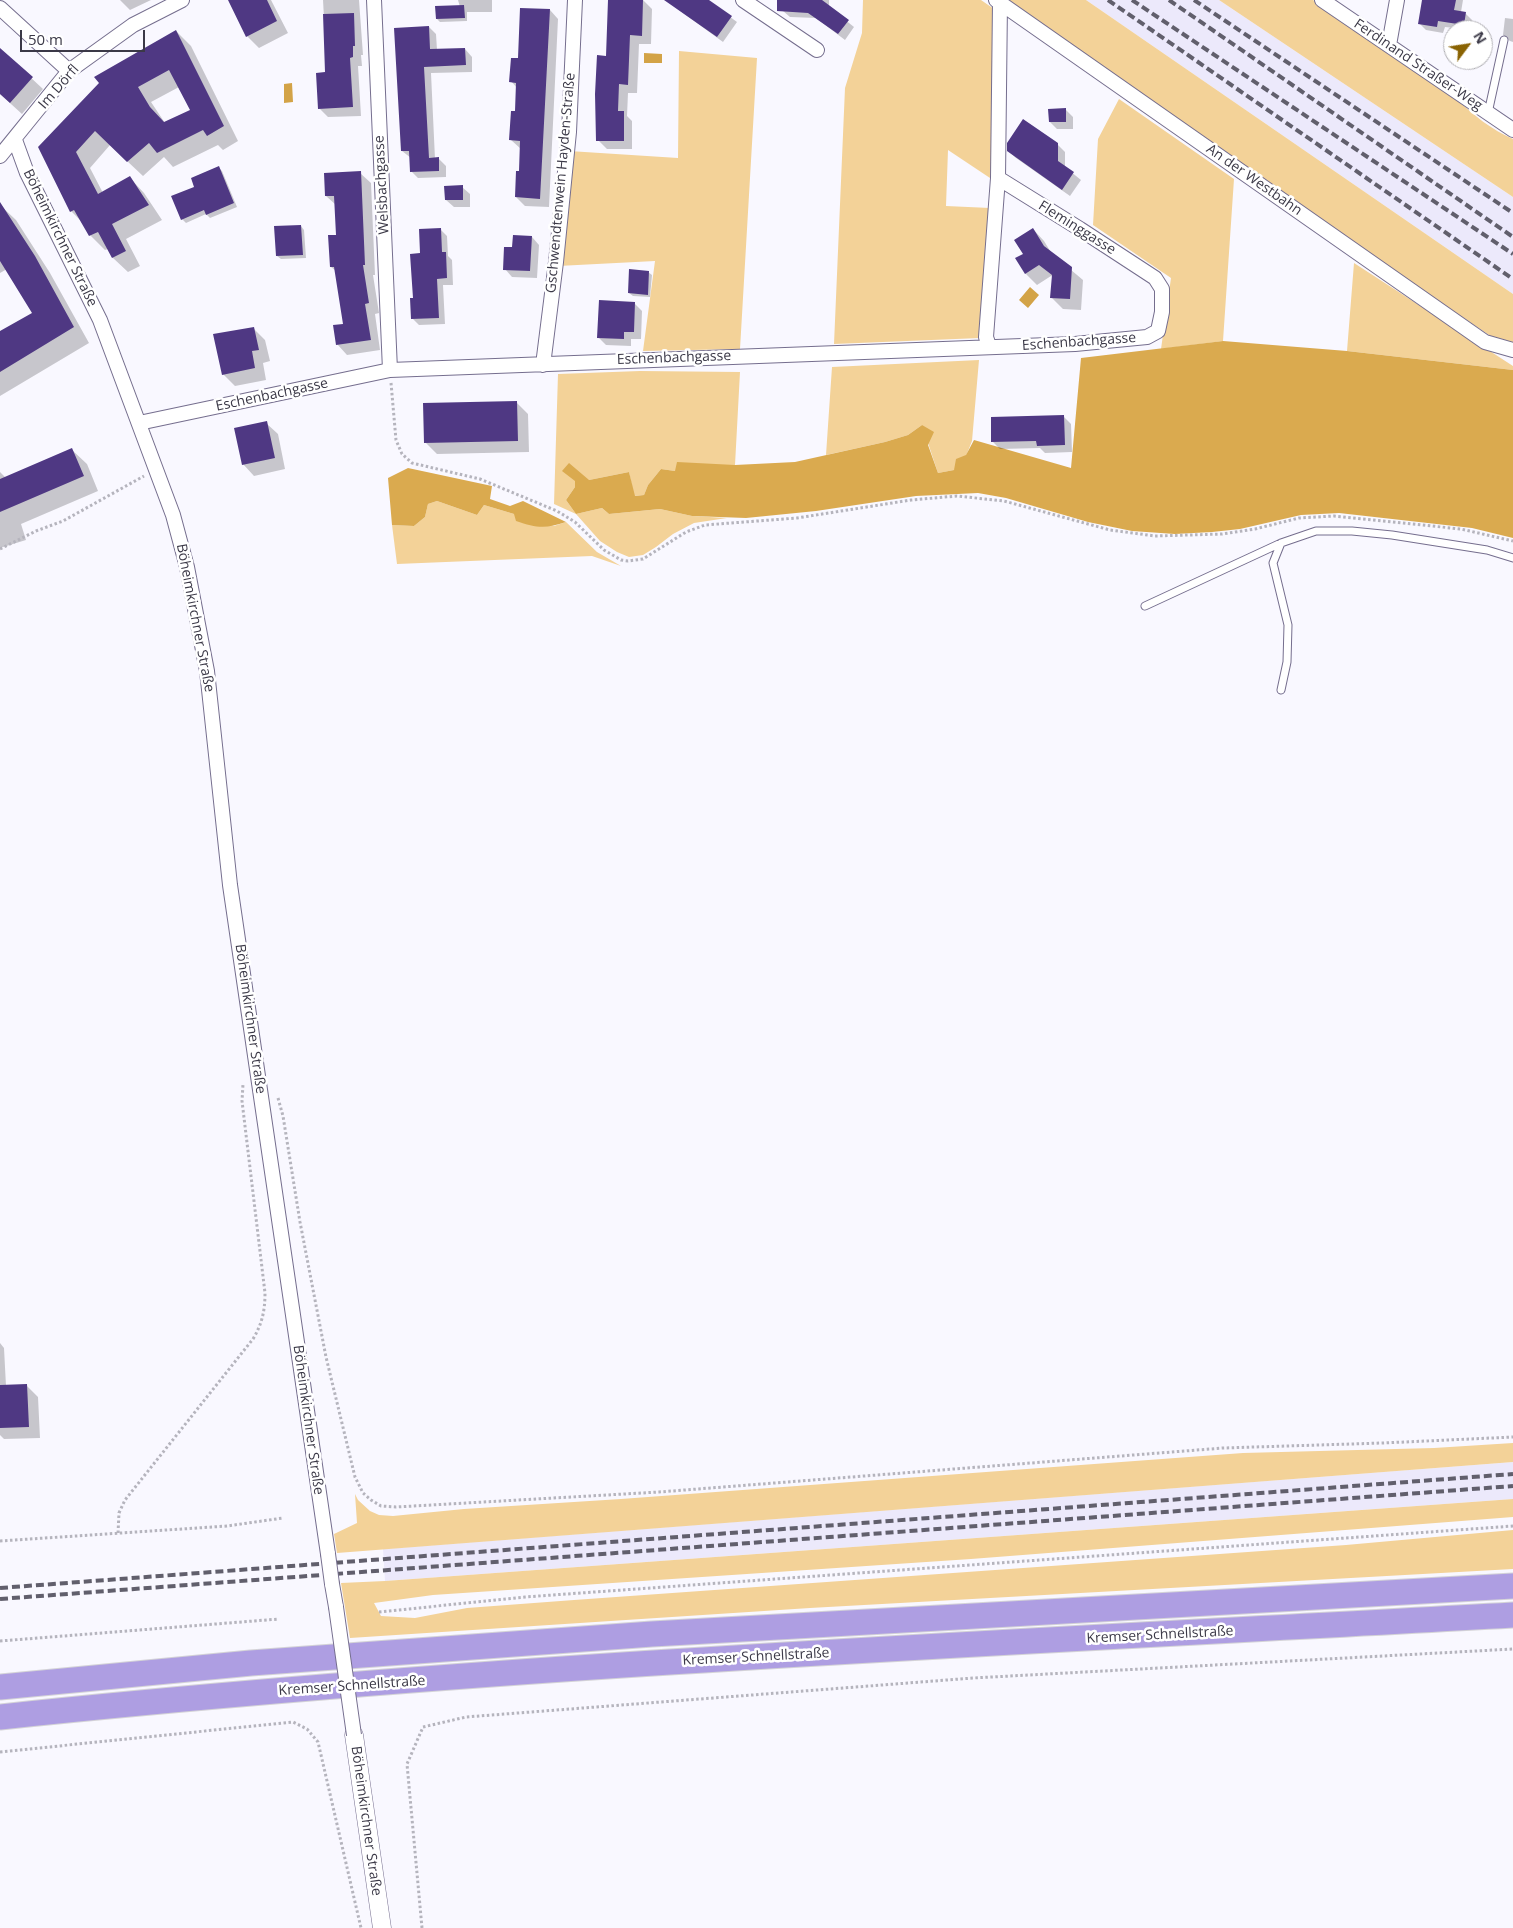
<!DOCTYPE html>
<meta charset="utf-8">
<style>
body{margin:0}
#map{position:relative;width:1513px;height:1928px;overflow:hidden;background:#f9f8ff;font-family:"Open Sans",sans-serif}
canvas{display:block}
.north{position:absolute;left:1443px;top:20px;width:50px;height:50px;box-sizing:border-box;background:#fff;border:1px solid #b1b0b5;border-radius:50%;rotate:59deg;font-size:14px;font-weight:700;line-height:20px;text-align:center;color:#3b3947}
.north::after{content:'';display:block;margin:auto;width:18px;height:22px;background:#8a6303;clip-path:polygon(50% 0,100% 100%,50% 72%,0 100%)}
.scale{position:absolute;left:20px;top:30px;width:125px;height:22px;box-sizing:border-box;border:2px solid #3b3947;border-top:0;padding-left:6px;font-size:15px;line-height:18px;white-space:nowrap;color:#3b3947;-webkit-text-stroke:4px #fff;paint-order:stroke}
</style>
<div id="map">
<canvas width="1513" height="1928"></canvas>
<div class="north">N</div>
<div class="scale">50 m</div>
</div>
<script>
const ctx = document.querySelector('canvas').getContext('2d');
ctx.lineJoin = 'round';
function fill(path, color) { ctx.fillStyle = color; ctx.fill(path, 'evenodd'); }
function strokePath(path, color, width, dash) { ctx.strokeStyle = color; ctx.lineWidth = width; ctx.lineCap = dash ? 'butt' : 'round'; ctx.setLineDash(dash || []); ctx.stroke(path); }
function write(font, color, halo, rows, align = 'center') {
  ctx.font = font + ' "Open Sans",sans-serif'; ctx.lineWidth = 5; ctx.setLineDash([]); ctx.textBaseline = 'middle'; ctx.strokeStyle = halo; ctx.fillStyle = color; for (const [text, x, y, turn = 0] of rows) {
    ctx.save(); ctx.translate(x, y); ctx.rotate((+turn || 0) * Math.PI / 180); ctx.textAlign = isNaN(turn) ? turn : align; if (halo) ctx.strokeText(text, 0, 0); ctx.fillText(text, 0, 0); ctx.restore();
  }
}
fill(new Path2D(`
 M1086 0H1219L1513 197V294Z
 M1513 1462V1499L385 1581 383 1549Z`), '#ece9fb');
fill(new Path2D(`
 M863 0H981L994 9 993 180 948 150 946 206 990 208 980 338 834 344 845 88 862 33Z
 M1006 0H1086L1513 294V346L1492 337 1383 264Z
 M1219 0H1313L1457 99C1473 115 1492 130 1513 139V197Z
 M679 51 757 58 740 349 643 351 655 261 558 266 569 151 678 158Z
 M1119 99 1234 179 1223 341 1161 349 1171 278 1093 225 1098 139Z
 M1354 263 1513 366V370L1347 351Z
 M979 360 972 441 966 456 954 470 938 473 922 425 908 435 885 442 826 455 832 367Z
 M640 371 740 372 735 465 675 471 661 469 648 485 644 495 634 496 629 472 589 480 575 481V487L566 500 576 514 602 508 609 514 660 509 692 516 727 518 694 523 673 534 656 547 643 555 629 557 617 552 600 541 576 514 554 504 558 374Z
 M437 501 477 515 484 505 554 526 566 522 597 552 621 566 592 556 397 564 392 525 414 526 425 517 428 504Z
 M1513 1443V1462L337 1553 334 1534 357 1523 355 1494 358 1500 370 1511 379 1515 393 1516 464 1509 621 1499 1243 1453 1434 1448Z
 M1513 1499V1517L971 1559 433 1595 374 1603 381 1616 415 1618 467 1608 574 1600 1346 1545 1513 1530V1569L810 1608 350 1638 341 1583 385 1581Z`), '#f3d298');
fill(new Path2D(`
 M1223 341 1347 351 1513 370V538L1472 528 1339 513 1301 515 1240 529 1212 532 1175 534 1132 531 1088 522 1006 498 978 493 916 496 816 511 746 518 692 516 660 509 609 514 602 508 576 514 566 500 575 487V481L562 471 569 463 589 480 629 472 635 496 644 495 648 485 661 469 675 471 677 462 735 465 795 462 885 442 908 435 922 425 934 432 928 445 938 473 954 470 956 459 966 455 974 440 1071 468 1081 358Z
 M408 468 492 486 490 499 510 506 523 501 566 522C546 529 536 528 516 521L514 514 484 505 477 515 437 501 428 504 425 517 414 526 392 525 388 478Z`), '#daaa4f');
fill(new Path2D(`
 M644 53 662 54V63H644Z
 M292 83 293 102 284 103V84Z
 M1030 287 1039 295 1028 308 1019 300Z`), '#d3a347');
fill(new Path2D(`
 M120 0H151L130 10Z
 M232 0H271L288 33 259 48 247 36Z
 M323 0H359L363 55H361L362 66H358L361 116 328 117 319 108 327 73Z
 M458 0H492V12H467V21L440 22 437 19 460 7Z
 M609 0H643L652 9 651 44H639L637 93H628L627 116 632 121V149H607L598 140 607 57Z
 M673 0H707L737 22 723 42 679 10 673 4Z
 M784 0H829V7L854 27 845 40 816 18 790 17 783 11Z
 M1423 0H1463L1461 12 1465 13 1472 20 1471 30 1445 27 1443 33 1426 30 1419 23Z
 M550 10 558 19 549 207 525 206 516 197 520 172 521 149 511 140 516 112 517 88 511 81 519 59Z
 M1505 18 1513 19V42L1510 41 1503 35Z
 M429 27 436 34 437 50 465 49 472 57V72L431 73 435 159H439L446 166V177L418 178 411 171V158L402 151Z
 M176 31 191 46 238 141 223 150 218 145 173 167 164 157 143 176 110 145 90 168 103 193 130 178 144 193 162 220 126 239 140 266 128 272 113 258 108 249 105 250 90 235 84 224 71 211 39 147ZM179 87 192 111 165 123 151 102Z
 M0 49 43 89 22 114 0 94Z
 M1066 110 1073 117V129H1057L1050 122Z
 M1057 144 1065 152V167L1081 180 1070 196 1016 158 1008 151Z
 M219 168 222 171 237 207 210 218 206 214 186 223 182 219 173 197 196 187Z
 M360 173 371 183 375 275H373L379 313 375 314 380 350 347 355 337 344 344 325 336 271 331 267 337 236 336 205 326 196Z
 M462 187 470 194V207H454L446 200Z
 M0 205 16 220 50 273 89 343 0 396V332L33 313 7 269 0 273Z
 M301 226 304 230 306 258 281 259 277 256Z
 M440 229 447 236 448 256 452 260 453 285H443L445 324 419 325 412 318 421 254Z
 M1033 229 1044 241 1052 254 1083 280 1081 310 1063 309 1051 297 1053 277 1051 276 1037 285 1026 274 1016 259 1024 254Z
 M532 237 539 245 537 278 512 277 505 269 514 248Z
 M648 272 652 275 650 297 633 296 629 293Z
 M634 303 642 311 641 339H631V346L606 345 598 337Z
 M254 329 265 340 270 361 263 363 266 380 235 386 223 374Z
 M516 402 528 414 529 452 437 454 425 442Z
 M1063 416 1071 424 1072 452 1045 453 1040 448 1000 449 992 441Z
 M266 423 278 434 285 469 254 476 243 464Z
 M72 450 87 464 98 491 21 524 26 540 0 548V472L6 478Z
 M0 1343 4 1348 6 1386 26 1385 38 1397 40 1438 4 1439 0 1435Z`), '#0003');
fill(new Path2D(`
 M228 0H267L277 21 246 37Z
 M608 0H643L642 36 630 35 628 85 619 84 618 111H624V141H596L595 94 597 55 606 56Z
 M664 0H709L732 16 717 37Z
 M777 0H822L849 20 838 34 808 13 777 11Z
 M1422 0H1456L1454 10 1466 12 1464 25 1438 21 1437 27 1418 24Z
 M464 5 465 18 436 19 435 6Z
 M520 8 550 9 540 199 515 197 516 171H519L520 141 509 140 511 111H515L516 83 509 82 511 58H518Z
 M354 13 355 46H353V57L350 58 353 107 318 109 316 73 325 72 323 14Z
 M429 26 430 49 465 48 466 65 424 67 429 158 439 157V171L410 172 409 151H401L394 28Z
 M176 30 224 126 207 136 203 130 157 153 149 143 127 162 95 131 76 152 98 194 130 176 149 205 112 224 126 251 112 258 98 232 89 236 74 210 70 212 38 147 99 83 94 77ZM169 70 190 110 164 122 150 107 138 87Z
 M0 48 33 77 10 103 0 94Z
 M1066 108V122H1049L1048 109Z
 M1023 119 1058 143V161L1074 172 1062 190 1007 151V143Z
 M219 166 234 203 206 215 204 210 181 220 171 196 194 187 191 178Z
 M361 171 365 265H363L369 303 365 304 371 340 336 345 333 325 343 324 334 267H330L328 235H336L334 196H325L324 173Z
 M463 185V200H445L444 186Z
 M0 202 35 256 74 327 0 372V331L32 313 0 261Z
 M301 225 303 255 276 256 274 226Z
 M441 228 442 252H446L447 278 437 279 439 318 411 319 410 298H413L410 254 420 253 419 229Z
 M1033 228 1044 246 1072 267 1070 299 1050 298 1052 275 1039 265 1025 274 1015 258 1023 254 1014 240Z
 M513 235 532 236 530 271 503 270 504 247H512Z
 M629 269 649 271 648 295 628 293Z
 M599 300 635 302 634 332H624V339L597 338Z
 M254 327 259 350 252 351 255 368 222 375 213 334Z
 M517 401 518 441 424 443 423 403Z
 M1064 415 1065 445 1037 446 1036 441 991 442V417Z
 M267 421 275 458 242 465 234 428Z
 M72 448 84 476 0 512V479Z
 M27 1384 29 1427 0 1428V1385Z`), '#4f3883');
const service = new Path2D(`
 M1488 113 1504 40
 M1145 606 1281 543 1316 531H1352L1392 535 1487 550 1513 558
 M1281 690 1287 662 1288 625 1273 563 1281 543`);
const minor = new Path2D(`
 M374 0 390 370
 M743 0 817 50
 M996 0 1485 342 1513 350
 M1322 0 1513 130
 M0 8 69 71
 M1389 45 1397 0
 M15 140 27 173 100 320 173 515 187 567 207 671 230 885 328 1554
 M0 156 69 71 133 25 182 0
 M989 346 986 337 998 178 1000 2
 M543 365 556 262 569 132 575 0
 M139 423 390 370 1075 344 1147 337 1158 331 1162 312V289L1155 278 1080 229 998 178
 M332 1584 336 1607`);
const tertiary = new Path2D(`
 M354 1735 382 1928`);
const motorway = new Path2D(`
 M0 1687 251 1663 652 1634 1513 1586
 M0 1717C503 1664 1009 1643 1513 1615`);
strokePath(service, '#756e8e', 9);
strokePath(minor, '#756e8e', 16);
strokePath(tertiary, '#756e8e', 19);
strokePath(motorway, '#d4d3d7', 27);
strokePath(new Path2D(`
 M391 383 396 440 402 454 412 463 480 479 557 511 575 522 604 550 621 560 628 561 643 559 686 532 705 525 797 518 911 500 957 496 1004 501 1110 530 1155 536 1222 534 1255 529 1299 518 1334 516 1461 529 1513 541
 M0 549 36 531 63 521 144 476
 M278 1098 283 1116 300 1222 326 1357 355 1477 363 1493 371 1500 381 1506 396 1507 659 1492 1223 1448 1383 1443 1513 1437
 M118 1533 119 1513 125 1500 253 1339C262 1324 265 1311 265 1293L242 1101 243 1084
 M0 1541 227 1526 283 1518
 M379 1612 525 1597 1513 1526
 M0 1641 279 1619
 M0 1752 293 1722 307 1729 318 1742 361 1928
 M422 1928 407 1764 423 1727 466 1717 973 1678 1513 1649`), '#b5b4bd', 3, [2.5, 2.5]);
strokePath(service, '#fff', 7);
strokePath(minor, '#fff', 14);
strokePath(tertiary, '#fff', 18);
strokePath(motorway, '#ae9ee2', 25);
strokePath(new Path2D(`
 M1108 0 1513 279
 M1132 0 1513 254
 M1169 0 1513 237
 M1194 0 1513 213
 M0 1588 1513 1474
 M0 1599 1513 1486`), '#615f6c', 4, [8, 4]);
const minorBridge = new Path2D(`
 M328 1554 332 1584
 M336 1607 354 1735`);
strokePath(minorBridge, '#756e8e', 16, []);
strokePath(minorBridge, '#fff', 14);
write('14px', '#3b3947', '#fff', [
 ["Ferdinand Straßer-Weg",1418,65,34],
 ["Im Dörfl",59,87,-49],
 ["An der Westbahn",1254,180,35],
 ["Gschwendtenwein Hayden-Straße",561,183,-85],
 ["Welsbachgasse",382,185,-93],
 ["Fleminggasse",1077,228,32],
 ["Böheimkirchner Straße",60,238,64],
 ["Eschenbachgasse",1079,342,-4],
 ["Eschenbachgasse",674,358,-2],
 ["Eschenbachgasse",272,395,-12],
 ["Böheimkirchner Straße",195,618,79],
 ["Böheimkirchner Straße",250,1019,82],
 ["Böheimkirchner Straße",308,1420,82],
 ["Kremser Schnellstraße",1160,1635,-3],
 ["Kremser Schnellstraße",756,1657,-3],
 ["Kremser Schnellstraße",352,1686,-4],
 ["Böheimkirchner Straße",366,1821,82]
]);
</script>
